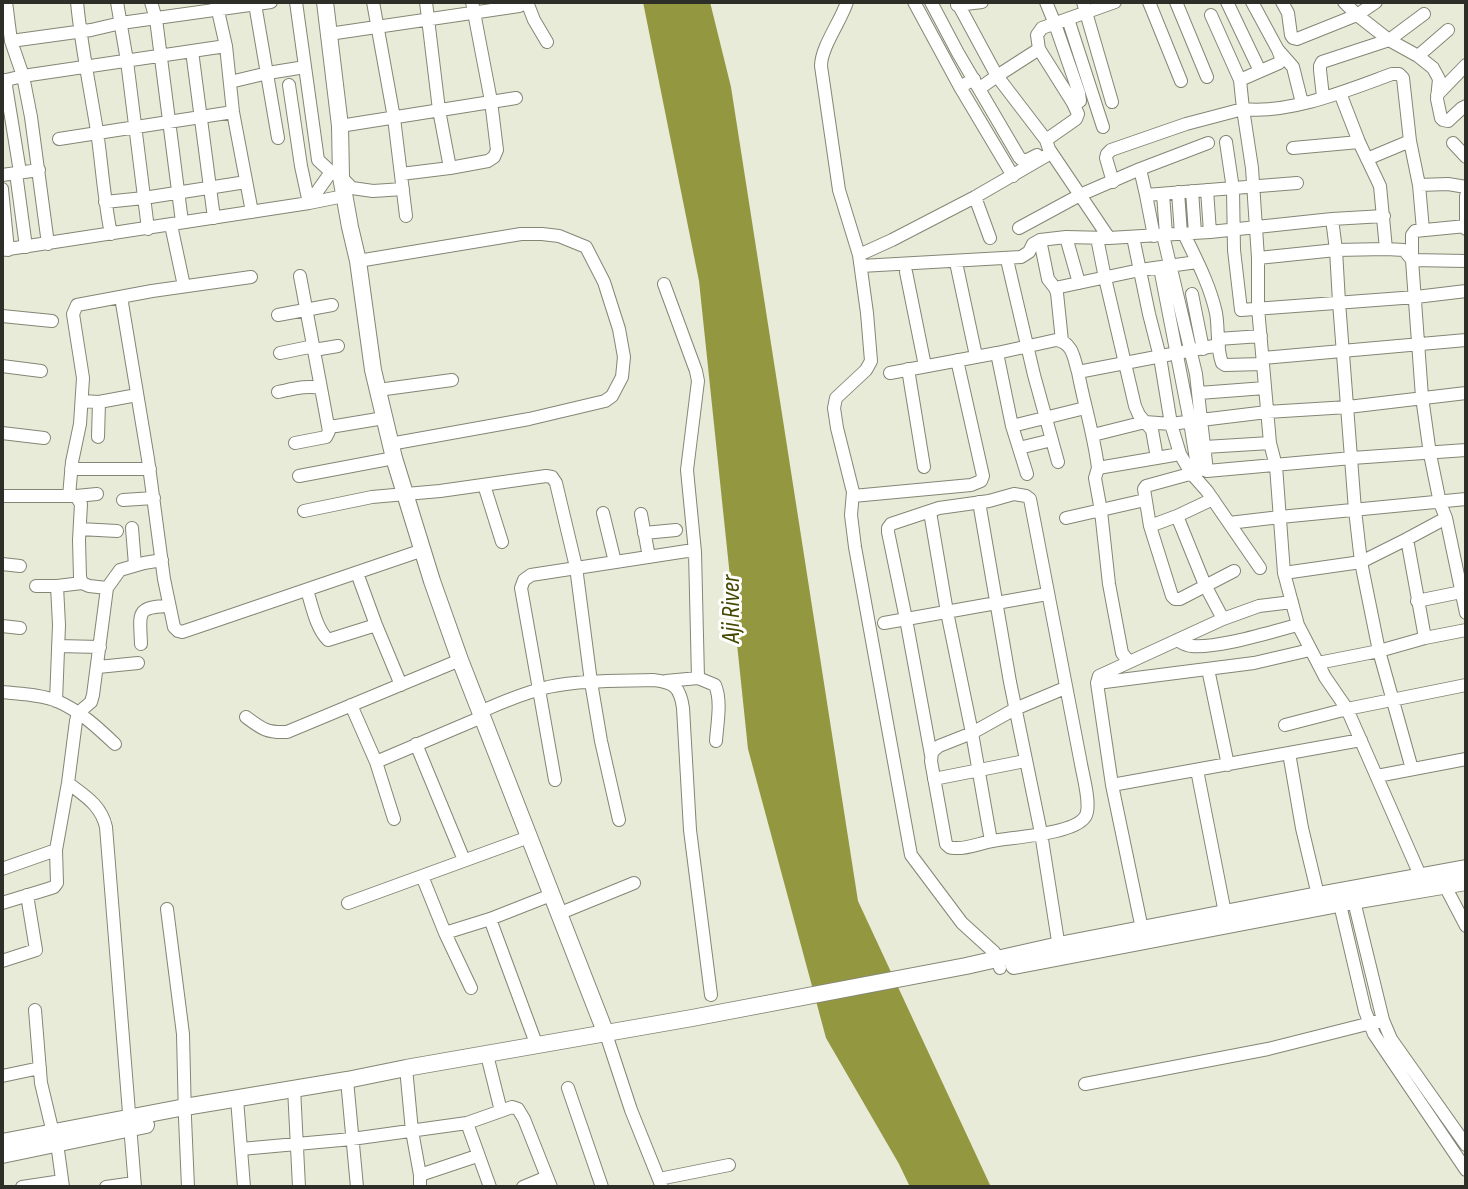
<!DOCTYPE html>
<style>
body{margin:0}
#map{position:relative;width:1468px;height:1189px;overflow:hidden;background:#e9ebd9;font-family:"Sofia Sans Condensed",sans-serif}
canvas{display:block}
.frame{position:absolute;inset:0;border:4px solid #2d2e27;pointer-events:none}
</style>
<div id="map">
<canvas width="1468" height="1189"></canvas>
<div class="frame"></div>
</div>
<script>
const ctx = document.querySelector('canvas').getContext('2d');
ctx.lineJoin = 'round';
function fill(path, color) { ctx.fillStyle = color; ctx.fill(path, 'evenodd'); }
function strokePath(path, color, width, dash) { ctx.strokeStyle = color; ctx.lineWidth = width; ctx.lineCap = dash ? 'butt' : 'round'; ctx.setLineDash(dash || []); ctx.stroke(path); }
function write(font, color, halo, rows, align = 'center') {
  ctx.font = font + ' "Sofia Sans Condensed",sans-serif'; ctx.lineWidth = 6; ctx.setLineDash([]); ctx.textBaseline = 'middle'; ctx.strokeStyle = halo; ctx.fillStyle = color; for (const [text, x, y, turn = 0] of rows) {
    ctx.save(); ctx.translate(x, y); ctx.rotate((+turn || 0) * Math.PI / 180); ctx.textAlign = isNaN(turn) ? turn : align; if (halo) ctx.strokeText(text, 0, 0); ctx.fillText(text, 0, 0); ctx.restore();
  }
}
fill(new Path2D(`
 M643 2H710L731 87 858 901 991 1187H910L899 1164 826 1038 748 749 699 281Z`), '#939840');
const minor = new Path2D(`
 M6 2 11 41 23 76 31 117 48 244
 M77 2C81 45 90 88 97 131 102 166 104 200 111 234
 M117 2 127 61 148 229
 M151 2 156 19 182 222
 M216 2 226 46 233 112 252 212
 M296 2 318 160 331 172 341 177 352 188 373 191 403 189
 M373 2 394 118 406 216
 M426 2 439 110 450 168
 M527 2 534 20 547 42
 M847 2C841 21 821 47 821 66L839 190 859 255
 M914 2 960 87
 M931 2 958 53 1019 157 1022 160H1027L1037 155
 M957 2 997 76 1046 140 1049 149 1109 238
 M1046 2 1055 24 1079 93 1080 101 1074 105
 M1083 2 1112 102
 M1149 2 1181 81
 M1176 2 1207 77
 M1227 2 1260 71
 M1282 2 1288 13 1291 35 1293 38 1297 39 1357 15 1376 2
 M1344 2 1357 15 1389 40 1418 56 1433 68 1439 79 1437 99 1441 118 1443 120 1448 121 1462 108 1466 106
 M255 4 278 138
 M957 5 982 2
 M1211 15 1240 80 1243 109C1291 114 1348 90 1392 74H1399L1403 78 1410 141 1419 185 1448 184 1466 187
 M1068 19 1103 127
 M329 34 519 6 528 2
 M11 41 91 30 121 23 271 2
 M1039 49 1073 103 1078 114 1076 119 1046 140
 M1278 50 1293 67 1302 103
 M192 51 214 218
 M1418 56 1448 30
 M974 79 960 87 1013 176
 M5 80 20 172
 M1240 80 1279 63C1282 58 1280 55 1278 50L1252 2
 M2 81 23 76 226 46
 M230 82 268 73 305 67
 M289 85 301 166 309 203
 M980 88 997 76 1039 49 1037 35 1042 28 1115 2
 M1340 93 1359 142 1380 186 1386 249
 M1437 95 1466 65
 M1323 97 1320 70V66L1322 62 1389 40 1424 14
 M340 126 516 98
 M59 139 233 112
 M1226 142 1233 189 1234 250 1241 310 1416 297 1466 291
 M1453 143 1466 157
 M1293 148 1359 142
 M1367 159 1410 141
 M16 173 26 247
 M401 174 450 168 488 161 494 157 497 150 491 101 472 2
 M2 175 39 170
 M1113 182 1106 158 1107 154 1111 150 1186 124 1243 109 1252 168 1258 258V308L1270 443 1276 466 1284 573 1298 625 1325 677 1347 709 1423 882
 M1419 185 1423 230
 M2 189 8 250
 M1207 190 1210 232
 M1192 191 1195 233
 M1178 192 1181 234
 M1163 194 1166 235
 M1146 195 1140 169 1208 143
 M1466 196V229
 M975 197 990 238
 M105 202 144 198 246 182
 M309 203 331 172
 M1332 219 1336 250 1339 302 1355 510 1361 562 1379 651 1412 769
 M171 225 184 286
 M1466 226 1415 231 1412 235V260L1466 261
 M1019 228 1080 195 1140 169
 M1184 234C1196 259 1210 285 1216 313 1219 329 1216 347 1222 363L1225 365 1263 364
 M1163 235 1196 374 1201 420 1267 412 1348 407 1466 393
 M1154 236 1146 195 1297 183
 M1066 237 1079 283
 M1133 237 1149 314 1160 357 1171 424 1180 454 1191 473 1207 491 1260 568
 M1097 238 1105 278 1135 406 1139 415 1152 430 1157 458
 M1040 240 1048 279 1055 288 1057 293 1062 341
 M2 250 309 203 344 196
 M1258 258 1336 250 1386 249 1404 250 1412 260 1422 397 1430 454 1440 503 1446 518 1466 613
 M358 261 521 234H542L559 236 586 247 604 282 619 329 624 357 622 377 612 396 605 401 529 419 390 444
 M1008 264 1034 375 1058 462
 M861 266 1021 257 1029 252 1033 244 1040 240 1066 237 1109 238 1210 232 1332 219 1384 216
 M957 267 976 356
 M1160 268 1190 422 1198 472
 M906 272 925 366
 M300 276 321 388
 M664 284 696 371 698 381 687 470 695 552
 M1055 288 1140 270 1197 262
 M1192 294 1203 349
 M121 297 148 459 164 579 174 627 178 631 182 632 194 628 423 550
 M278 315 332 305
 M2 316 52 321
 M1218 339 1261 336
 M314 350 338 346
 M280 353 314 346
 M997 353 1056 340C1073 342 1074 359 1078 372
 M1263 358 1466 340
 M2 366 41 371
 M908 369 924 467
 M890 373 997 353 1012 426
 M378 390 452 380
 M278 392C293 389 306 385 321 388L328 426H336L384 418
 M1199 393 1265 388
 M82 401 99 402 137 395
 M2 433 44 438
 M1093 435 1145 422 1171 424 1201 420 1207 471 1352 458 1466 450
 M98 437 99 402
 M295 443 326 437 329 431 328 426
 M1205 447 1270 443
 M1019 448 1052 440
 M1180 454 1098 468C1094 435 1084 404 1078 372L1219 345
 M1098 468 1095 478 1101 511 1109 584 1122 653 1129 662
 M71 469H150
 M1197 472 1146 486 1144 489 1150 526 1172 596 1175 599H1180L1234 571
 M1027 474 1012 426 1085 408
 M299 476 394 458
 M484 485 502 542
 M2 496H76L81 504 79 540 80 577 82 583 89 586 107 588
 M69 496 72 462 80 424 83 378 73 314 77 305 152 291 251 277
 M76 496 97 494
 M853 496 971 485 981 481 983 476 957 360
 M123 500 154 498
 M979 502 1010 682 1041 833 1060 954
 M304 511 372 497 440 491 546 476 552 477 556 483 576 567 591 682 601 741 619 820
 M930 512 947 612 972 733 991 841
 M603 513 615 562
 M641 514 649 557
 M1177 516 1213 499
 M1066 518 1145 500
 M1229 523 1280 517 1466 499
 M1150 526 1177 516 1205 585 1223 619
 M132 528 135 565
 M80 529 117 531
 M644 533 676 530
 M2 564 20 566
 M357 573 376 625 401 685
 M1284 573 1361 562 1407 539
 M36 586H57
 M307 590C312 606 316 628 328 640L376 625
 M1417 601 1461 592
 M884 623 1047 594
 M2 626 20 628
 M1425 638 1407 539 1446 518
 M1177 640C1182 643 1186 646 1192 646 1221 648 1269 632 1298 625
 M141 644C140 613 135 607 169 606
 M58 646 100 647
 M1318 663 1379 651 1425 638 1466 630
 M98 667 138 663
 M1208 669 1228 765
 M666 681 698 678 715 685C722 701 717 724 716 741
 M1097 683 1254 663 1310 650
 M2 692C19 694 40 694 57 701 80 711 97 727 115 744
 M56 701 59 625 57 586 82 583
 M351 705 376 762 394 819
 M480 712C502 702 524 693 548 687 582 680 618 681 653 680 674 682 680 687 683 708L690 830 711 995
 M246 717C262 729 267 733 287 732L460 660
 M1285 725 1347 709 1466 685
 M416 744 464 860
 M1289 753 1302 828 1318 895
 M931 755 906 619 888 532V528L891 524 939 508 989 501 1014 494 1026 496 1030 499 1081 764C1083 776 1092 807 1085 817 1074 834 1013 837 992 841 980 843 968 849 955 848 950 848 950 848 946 844L931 761 932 752 939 746 972 733 1015 709 1065 688
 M376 762 482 717
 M1197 770 1225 913
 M1377 776 1466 759
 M934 779 1025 761
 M555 780 521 588 524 580 531 575 687 551 695 552 698 678
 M68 783C85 796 101 805 106 827L135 1187
 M1112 785 1361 740
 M2 869 56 850
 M422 876 445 933 471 988
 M1444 880 1445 886 1466 926
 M1352 893 1383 1020 1391 1039 1466 1145
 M1338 896 1365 1011 1374 1034 1466 1170
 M2 903 48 889 54 887 57 883 56 850 68 783 76 721 78 713 91 702 93 695 107 588 120 570 144 563 162 560
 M348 903 529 837
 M167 909 183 1034 185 1118 188 1187
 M558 914 634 883
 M490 919 537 1046
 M1142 929 1112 785 1097 683 1099 676 1223 619 1259 606 1292 602
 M445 933 490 919 551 895
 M2 961 36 950 27 895
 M1000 968 998 959 994 952 962 923 911 855 855 547 851 515 853 492 837 428 834 408 836 398 866 370 871 361 867 313 859 255 892 240 975 197 1051 153
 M35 1010 41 1083 53 1133 57 1143 63 1187
 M606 1034 631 1110 662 1187
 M487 1055 501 1111 467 1123 490 1187
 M406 1068 412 1131 420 1175V1187
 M2 1076 40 1068
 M347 1080 357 1187
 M1085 1084 1268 1049 1383 1020
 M294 1088 299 1187
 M568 1088 602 1187
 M237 1099 244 1187
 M501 1111 512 1107 518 1109 524 1119 551 1187
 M241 1149 352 1139 467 1123
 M420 1175 477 1156
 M659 1179 729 1165
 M22 1187 62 1181
 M106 1187 134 1183
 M523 1187 547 1177`);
const major = new Path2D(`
 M325 2 340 126 341 177 350 227 358 261 373 370 394 458 432 581 460 660 606 1034
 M1014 966 1354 901 1466 882
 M2 1142 185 1107 347 1080 406 1068 692 1018 966 966 1059 945 1318 895 1466 868
 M2 1155 146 1125`);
strokePath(minor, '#848675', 14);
strokePath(major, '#848675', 18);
strokePath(minor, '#fff', 12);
strokePath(major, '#fff', 16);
write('italic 26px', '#474a03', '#fff', [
 ["Aji River",732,609,-90]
]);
</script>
